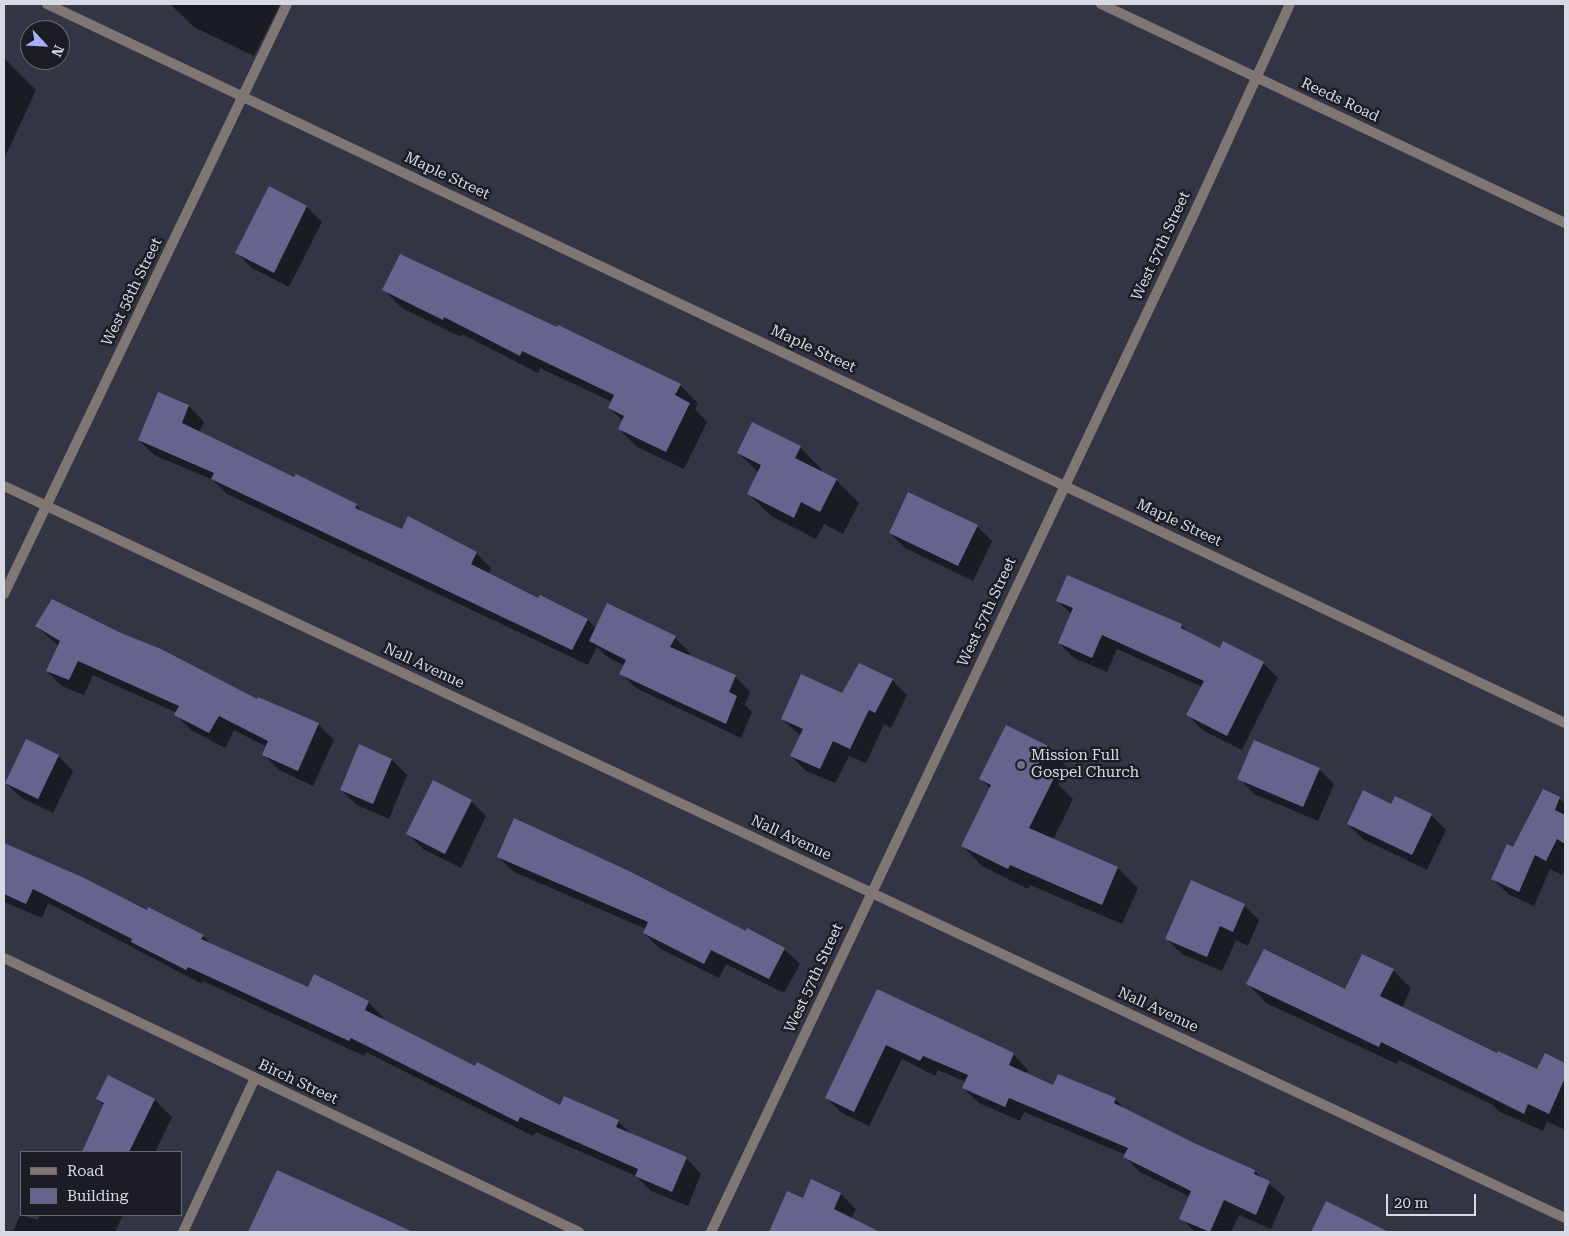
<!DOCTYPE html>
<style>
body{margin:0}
#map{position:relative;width:1569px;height:1236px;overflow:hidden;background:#323544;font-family:"Roboto Serif",serif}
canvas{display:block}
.frame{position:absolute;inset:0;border:5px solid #d7d9e3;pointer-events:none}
.legend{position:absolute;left:20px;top:1151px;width:162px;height:65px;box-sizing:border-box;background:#1c1d24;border:1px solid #676870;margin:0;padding:6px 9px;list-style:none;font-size:15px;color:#d7d9e3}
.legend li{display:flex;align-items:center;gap:10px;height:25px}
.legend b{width:25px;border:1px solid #676870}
.north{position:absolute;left:20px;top:20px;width:50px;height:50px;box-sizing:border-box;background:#1c1d24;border:1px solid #676870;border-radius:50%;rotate:115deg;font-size:14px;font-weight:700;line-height:20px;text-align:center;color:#d7d9e3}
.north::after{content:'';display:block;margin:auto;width:18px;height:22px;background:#a8b0fc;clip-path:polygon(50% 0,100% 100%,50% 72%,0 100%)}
.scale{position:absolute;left:1386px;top:1194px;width:90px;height:22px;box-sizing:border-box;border:2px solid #d7d9e3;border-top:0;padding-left:6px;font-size:15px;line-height:18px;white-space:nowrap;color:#d7d9e3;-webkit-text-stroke:4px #1c1d24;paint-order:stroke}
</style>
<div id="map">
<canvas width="1569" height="1236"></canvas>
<div class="frame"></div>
<ul class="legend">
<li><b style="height:6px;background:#807774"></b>Road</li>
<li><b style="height:14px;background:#67638f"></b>Building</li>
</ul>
<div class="north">N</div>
<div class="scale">20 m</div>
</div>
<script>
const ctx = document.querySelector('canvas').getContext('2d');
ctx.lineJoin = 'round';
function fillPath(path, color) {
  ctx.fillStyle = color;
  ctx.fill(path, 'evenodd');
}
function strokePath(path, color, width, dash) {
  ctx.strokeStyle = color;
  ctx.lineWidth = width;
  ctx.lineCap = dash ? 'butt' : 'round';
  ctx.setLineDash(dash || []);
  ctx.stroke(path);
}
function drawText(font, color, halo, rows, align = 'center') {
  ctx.font = font + ' "Roboto Serif",serif';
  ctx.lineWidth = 5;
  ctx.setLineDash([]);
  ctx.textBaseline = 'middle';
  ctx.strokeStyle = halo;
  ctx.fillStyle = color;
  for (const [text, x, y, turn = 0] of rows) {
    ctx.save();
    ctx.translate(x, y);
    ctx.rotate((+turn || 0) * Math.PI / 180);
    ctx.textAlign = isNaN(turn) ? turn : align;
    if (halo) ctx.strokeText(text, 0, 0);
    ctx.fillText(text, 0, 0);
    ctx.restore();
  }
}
fillPath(new Path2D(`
 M 170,4 L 280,4 L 254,56 L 194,27 Z
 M 4,58 L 36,90 L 4,159 Z
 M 269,188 L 307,207 L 322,222 L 289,287 L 252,268 L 237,253 Z
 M 384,290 L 680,385 L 698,403 L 695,409 L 707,422 L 684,469 L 637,447 L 619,429 L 623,421 L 609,408 L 612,402 L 540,368 L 538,373 L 462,334 L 461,337 L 402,308 Z
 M 158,394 L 189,406 L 204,422 L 199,432 L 295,479 L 356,505 L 365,514 L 403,531 L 476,553 L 491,568 L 488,574 L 539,600 L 541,597 L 588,620 L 596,629 L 675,638 L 690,653 L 688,656 L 735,676 L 750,692 L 745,705 L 752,712 L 741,738 L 636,688 L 621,673 L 625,666 L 606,656 L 597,647 L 588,665 L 227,494 L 213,480 L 154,455 L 139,440 Z
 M 800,447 L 822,470 L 821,473 L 836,480 L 859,503 L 843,534 L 824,524 L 816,539 L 771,516 L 749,494 L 759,473 L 738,453 Z
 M 977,526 L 992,541 L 973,581 L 905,548 L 890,533 Z
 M 1057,600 L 1181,625 L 1190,634 L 1220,649 L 1263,663 L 1278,678 L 1242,750 L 1202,730 L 1188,715 L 1202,687 L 1117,649 L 1107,672 L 1074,658 L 1059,643 L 1072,615 Z
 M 36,626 L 258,701 L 259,698 L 319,725 L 334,740 L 313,786 L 279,770 L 264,755 L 267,747 L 234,730 L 225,748 L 191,730 L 176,715 L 177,713 L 93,675 L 84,695 L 62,686 L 47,671 L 59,646 Z
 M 892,680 L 907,695 L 891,728 L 884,724 L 866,763 L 849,756 L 835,783 L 806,771 L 791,756 L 801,736 L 782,719 L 842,695 Z
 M 360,746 L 392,760 L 407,775 L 389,819 L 357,805 L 341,790 Z
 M 1047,747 L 1067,767 L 1058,784 L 1073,799 L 1053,840 L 1118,868 L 1138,888 L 1122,924 L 1030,885 L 1028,889 L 982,866 L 962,845 L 991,789 L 981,779 Z
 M 58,756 L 73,771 L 53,813 L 22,798 L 6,783 Z
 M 1319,769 L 1334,784 L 1318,821 L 1254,794 L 1239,778 Z
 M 1559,798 L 1565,804 L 1565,870 L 1562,875 L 1550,869 L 1534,906 L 1508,894 L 1493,879 L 1514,849 Z
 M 471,801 L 486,816 L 461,868 L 423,849 L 408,834 Z
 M 1431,815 L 1446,830 L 1427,870 L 1363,839 L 1348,824 Z
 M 4,844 L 81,878 L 203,936 L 213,946 L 308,989 L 368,1002 L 383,1017 L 382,1020 L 475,1068 L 560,1107 L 618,1121 L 633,1136 L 686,1158 L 701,1174 L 688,1206 L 651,1191 L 636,1176 L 536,1132 L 533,1136 L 366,1052 L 364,1056 L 203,981 L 202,984 L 48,903 L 42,918 L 4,902 Z
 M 498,857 L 746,933 L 784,949 L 800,964 L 784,993 L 726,964 L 719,978 L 659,948 L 644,933 L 646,929 L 514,872 Z
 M 1244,905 L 1259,920 L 1248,946 L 1236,940 L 1222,971 L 1182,954 L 1167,939 Z
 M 1393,970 L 1411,988 L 1402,1008 L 1497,1054 L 1538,1071 L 1545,1055 L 1565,1064 L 1565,1130 L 1547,1121 L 1543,1131 L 1498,1111 L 1493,1105 L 1399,1060 L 1397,1064 L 1266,1003 L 1248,984 L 1346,990 Z
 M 877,991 L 1013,1054 L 1028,1070 L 1026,1074 L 1054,1086 L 1115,1099 L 1128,1112 L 1193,1144 L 1254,1171 L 1285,1197 L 1271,1229 L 1239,1215 L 1231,1232 L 1195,1232 L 1181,1218 L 1190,1197 L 1140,1172 L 1125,1157 L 1126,1155 L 1024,1112 L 1020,1121 L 979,1103 L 963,1088 L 966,1082 L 938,1070 L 935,1076 L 902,1059 L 869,1126 L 842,1113 L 826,1098 Z
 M 97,1099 L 155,1100 L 172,1117 L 155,1152 L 83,1152 L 104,1105 Z
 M 278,1172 L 384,1220 L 396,1232 L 250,1232 Z
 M 841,1194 L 856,1209 L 851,1219 L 878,1232 L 778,1232 L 773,1227 L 804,1200 Z
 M 1326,1203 L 1374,1228 L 1382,1232 L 1312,1232 Z
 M 21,1213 L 21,1215 L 38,1220 L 40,1215 L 123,1215 L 115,1232 L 13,1232 Z`), '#0007');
fillPath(new Path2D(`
 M 269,186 L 307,206 L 274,273 L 235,253 Z
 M 400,254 L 557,327 L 558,325 L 681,384 L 675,395 L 690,403 L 666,452 L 618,429 L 624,416 L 608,408 L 614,395 L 522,351 L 520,356 L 444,317 L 443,320 L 382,290 Z
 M 158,392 L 189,405 L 182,423 L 294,477 L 296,474 L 357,504 L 355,508 L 402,529 L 408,516 L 477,552 L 471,564 L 538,598 L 540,595 L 588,619 L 572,650 L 211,479 L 214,473 L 138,440 Z
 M 752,422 L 801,446 L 795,458 L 837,479 L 820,512 L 801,502 L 794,518 L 747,494 L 761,465 L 737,453 Z
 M 908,492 L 978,525 L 958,566 L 889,533 Z
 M 1067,575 L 1182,624 L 1181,628 L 1220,648 L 1223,641 L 1264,662 L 1227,736 L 1186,715 L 1204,681 L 1102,635 L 1092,658 L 1058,643 L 1073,608 L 1056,601 Z
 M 52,599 L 121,633 L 161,649 L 257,699 L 258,697 L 319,723 L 298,771 L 262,755 L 268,741 L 219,716 L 209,733 L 174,715 L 179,706 L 78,661 L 69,680 L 46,671 L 60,641 L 35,626 Z
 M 607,603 L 676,636 L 670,647 L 736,675 L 729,692 L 737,696 L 726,724 L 619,674 L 626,660 L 589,641 Z
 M 859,663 L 893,679 L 875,713 L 869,710 L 850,749 L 833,741 L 820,769 L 790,756 L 803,729 L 781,719 L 801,674 L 842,693 Z
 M 1006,725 L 1048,746 L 1036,769 L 1054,778 L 1029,828 L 1118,867 L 1102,905 L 1010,865 L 1008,869 L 961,846 L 991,785 L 979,779 Z
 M 26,739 L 59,755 L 38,799 L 5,783 Z
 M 1254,740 L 1320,768 L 1303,807 L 1237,779 Z
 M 359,744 L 392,759 L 373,804 L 340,790 Z
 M 433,780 L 472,800 L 445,854 L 406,834 Z
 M 1543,789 L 1560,797 L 1555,810 L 1565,815 L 1565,844 L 1557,839 L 1546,861 L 1535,855 L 1519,892 L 1491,879 L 1507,844 L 1513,847 Z
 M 1363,790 L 1391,804 L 1395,796 L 1432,814 L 1412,855 L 1347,824 Z
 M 514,818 L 629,871 L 746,931 L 747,928 L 785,948 L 769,979 L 711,950 L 704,964 L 643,933 L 648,922 L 497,857 Z
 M 4,843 L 82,877 L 147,910 L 148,907 L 204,935 L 201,939 L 308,987 L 314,974 L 369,1001 L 365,1010 L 475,1066 L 477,1062 L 560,1105 L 564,1096 L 619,1120 L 616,1127 L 687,1157 L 672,1192 L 635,1176 L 638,1169 L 520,1117 L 518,1122 L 351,1038 L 349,1041 L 188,967 L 186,970 L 131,942 L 132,939 L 33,889 L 26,904 L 4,894 Z
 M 1191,880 L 1245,904 L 1233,932 L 1220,926 L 1207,957 L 1165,939 Z
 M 1264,949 L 1345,989 L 1362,954 L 1394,969 L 1380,996 L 1497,1053 L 1498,1051 L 1537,1069 L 1545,1053 L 1565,1063 L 1565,1078 L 1549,1114 L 1528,1104 L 1524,1114 L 1381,1042 L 1379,1047 L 1246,984 Z
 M 877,989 L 1014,1053 L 1009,1065 L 1053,1085 L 1058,1074 L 1116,1098 L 1114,1103 L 1194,1143 L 1255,1170 L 1254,1174 L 1270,1181 L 1256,1215 L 1224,1200 L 1210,1232 L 1179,1219 L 1191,1191 L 1123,1157 L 1128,1148 L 1009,1098 L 1005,1107 L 962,1088 L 968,1075 L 923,1056 L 920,1061 L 886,1045 L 854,1112 L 825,1098 Z
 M 108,1075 L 155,1099 L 129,1152 L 82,1152 L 104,1103 L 96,1099 Z
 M 277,1170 L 328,1193 L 413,1232 L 248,1232 Z
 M 811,1179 L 841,1193 L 834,1209 L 880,1232 L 769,1232 L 787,1191 L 803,1198 Z
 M 1326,1201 L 1389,1232 L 1311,1232 Z`), '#67638f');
strokePath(new Path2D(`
 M 47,4 L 1565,723
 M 1101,4 L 1565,223
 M 4,594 L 287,4
 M 4,958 L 579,1232
 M 183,1232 L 255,1078
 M 711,1232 L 1193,216 L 1290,4`), '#807774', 10);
strokePath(new Path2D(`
 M 4,486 L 1565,1218`), '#807774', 10);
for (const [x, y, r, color] of [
 [1021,765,5,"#6b7280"]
]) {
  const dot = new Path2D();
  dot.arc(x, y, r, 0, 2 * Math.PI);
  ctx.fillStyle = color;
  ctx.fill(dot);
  strokePath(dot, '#1c1d24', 2);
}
drawText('15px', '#d7d9e3', '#1c1d24', [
 ["Reeds Road",1340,100,25],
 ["Maple Street",447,176,25],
 ["West 57th Street",1161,246,-65],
 ["West 58th Street",132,292,-64],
 ["Maple Street",813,349,25],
 ["Maple Street",1179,523,25],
 ["West 57th Street",987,612,-65],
 ["Nall Avenue",424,666,25],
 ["Nall Avenue",791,838,25],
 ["West 57th Street",814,978,-65],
 ["Nall Avenue",1158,1010,25],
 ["Birch Street",298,1082,25]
]);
drawText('15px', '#d7d9e3', '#1c1d24', [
 ["Mission Full",1031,756],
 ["Gospel Church",1031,773]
], 'left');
</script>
